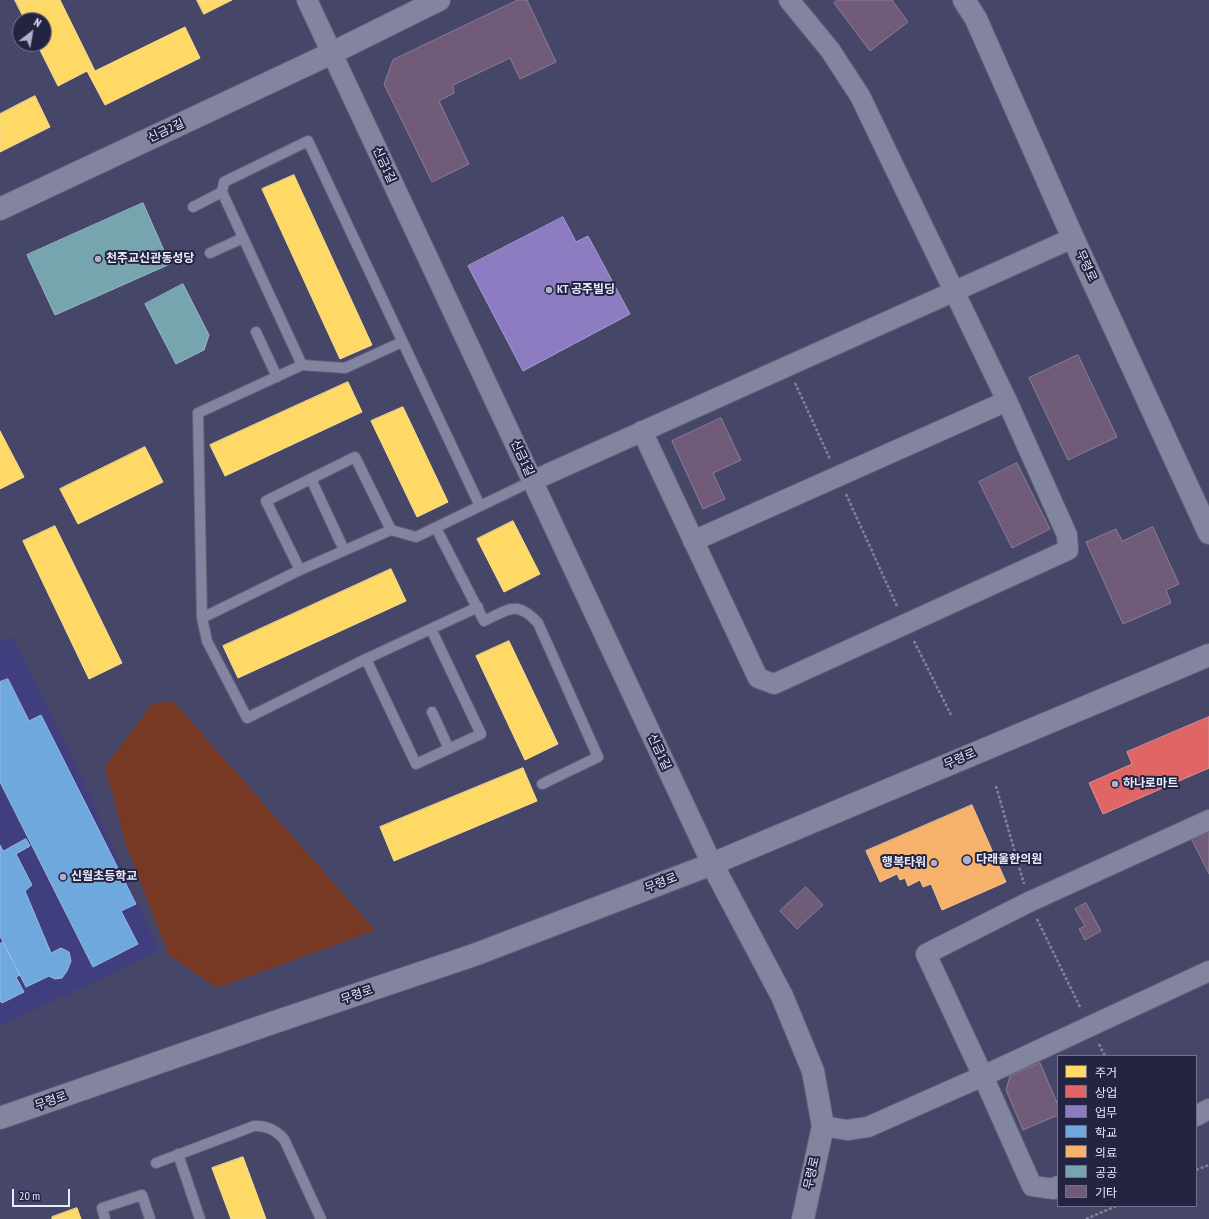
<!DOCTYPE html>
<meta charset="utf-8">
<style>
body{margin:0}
#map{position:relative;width:1209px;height:1219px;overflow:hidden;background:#464668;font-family:"PT Sans Narrow","Noto Sans KR",sans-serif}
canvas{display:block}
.legend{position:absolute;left:1057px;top:1055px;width:140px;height:152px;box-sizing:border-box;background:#232441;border:1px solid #72738b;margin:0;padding:5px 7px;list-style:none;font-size:12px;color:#e9eafa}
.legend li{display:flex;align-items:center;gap:8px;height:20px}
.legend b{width:20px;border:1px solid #72738b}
.north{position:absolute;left:12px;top:12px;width:40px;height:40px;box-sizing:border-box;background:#232441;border:1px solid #72738b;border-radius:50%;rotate:31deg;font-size:11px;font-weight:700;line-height:16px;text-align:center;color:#e9eafa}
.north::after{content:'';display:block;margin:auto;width:14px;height:18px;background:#b0b1c7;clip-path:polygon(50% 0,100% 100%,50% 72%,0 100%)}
.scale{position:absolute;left:12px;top:1189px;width:58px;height:18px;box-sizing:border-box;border:2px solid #e9eafa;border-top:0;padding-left:5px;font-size:12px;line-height:14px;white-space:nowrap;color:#e9eafa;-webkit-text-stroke:3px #232441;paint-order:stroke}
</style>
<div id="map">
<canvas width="1209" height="1219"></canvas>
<ul class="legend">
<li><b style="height:11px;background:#ffd966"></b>주거</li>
<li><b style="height:11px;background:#e06666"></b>상업</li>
<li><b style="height:11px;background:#8e7cc3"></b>업무</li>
<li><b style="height:11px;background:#6fa8dc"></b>학교</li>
<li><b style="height:11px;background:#f6b26b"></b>의료</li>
<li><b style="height:11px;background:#76a5af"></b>공공</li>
<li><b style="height:11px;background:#705b79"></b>기타</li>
</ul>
<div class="north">N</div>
<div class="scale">20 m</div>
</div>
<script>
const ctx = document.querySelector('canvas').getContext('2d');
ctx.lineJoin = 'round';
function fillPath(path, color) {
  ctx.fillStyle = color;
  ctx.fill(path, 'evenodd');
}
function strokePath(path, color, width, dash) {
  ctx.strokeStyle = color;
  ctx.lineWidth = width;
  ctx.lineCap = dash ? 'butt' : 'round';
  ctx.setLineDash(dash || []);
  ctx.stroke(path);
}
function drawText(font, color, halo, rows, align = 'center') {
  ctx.font = font + ' "PT Sans Narrow","Noto Sans KR",sans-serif';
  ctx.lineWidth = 4;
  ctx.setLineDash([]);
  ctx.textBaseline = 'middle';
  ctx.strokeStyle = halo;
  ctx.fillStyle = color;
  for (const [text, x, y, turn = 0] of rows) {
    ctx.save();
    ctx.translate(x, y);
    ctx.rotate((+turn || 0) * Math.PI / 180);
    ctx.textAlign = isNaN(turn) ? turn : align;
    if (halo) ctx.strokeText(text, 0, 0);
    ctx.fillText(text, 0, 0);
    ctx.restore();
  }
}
fillPath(new Path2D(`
 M 13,637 L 93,802 L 159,951 L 0,1026 L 0,643 Z`), '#403e7f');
fillPath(new Path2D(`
 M 173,701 L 375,930 L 376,930 L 217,988 L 169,955 L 126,845 L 105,767 L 152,704 Z`), '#783924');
const homes = new Path2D(`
 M 15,0 L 60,0 L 95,71 L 185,27 L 200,58 L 105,105 L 87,71 L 58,86 L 37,44 L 44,44 L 44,20 L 25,20 Z
 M 197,0 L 232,0 L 204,14 Z
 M 35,96 L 50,127 L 0,152 L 0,114 Z
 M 294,175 L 372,345 L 340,359 L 262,189 Z
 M 348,382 L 362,412 L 225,476 L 210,445 Z
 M 403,407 L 448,502 L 417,517 L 371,421 Z
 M 0,431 L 24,477 L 0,489 Z
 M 145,447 L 163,482 L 78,524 L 60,489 Z
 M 513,521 L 540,574 L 504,592 L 477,539 Z
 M 55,526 L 122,663 L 89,679 L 23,541 Z
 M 391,569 L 406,601 L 238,678 L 223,646 Z
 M 509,641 L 558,744 L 525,760 L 476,656 Z
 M 523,768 L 537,801 L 394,861 L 380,827 Z
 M 243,1157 L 266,1219 L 231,1219 L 212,1168 Z
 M 77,1208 L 81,1219 L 52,1219 L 52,1217 Z`);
fillPath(homes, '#ffd966');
strokePath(homes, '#f8de92', 1);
const shops = new Path2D(`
 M 1209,717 L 1209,768 L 1103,814 L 1089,783 L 1132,764 L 1127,752 Z`);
fillPath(shops, '#e06666');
strokePath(shops, '#e38e92', 1);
const offices = new Path2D(`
 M 563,217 L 576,242 L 588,236 L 630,314 L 523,371 L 468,266 Z`);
fillPath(offices, '#8e7cc3');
strokePath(offices, '#a99dd4', 1);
const schools = new Path2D(`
 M 8,679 L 29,721 L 41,715 L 136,904 L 121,911 L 138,944 L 93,967 L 0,782 L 0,682 Z
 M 26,839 L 30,846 L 16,854 L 32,885 L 25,891 L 51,953 L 61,948 L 69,952 L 71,961 L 67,971 L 62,978 L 55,979 L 49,976 L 26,987 L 0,936 L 0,845 L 3,851 Z
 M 3,942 L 20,975 L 16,977 L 24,992 L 2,1003 L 0,1001 L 0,944 Z`);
fillPath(schools, '#6fa8dc');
strokePath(schools, '#94bce5', 1);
const health = new Path2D(`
 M 972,805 L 1006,882 L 942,910 L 931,884 L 923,887 L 920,880 L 908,886 L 905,878 L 900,880 L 897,874 L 880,882 L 866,851 Z`);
fillPath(health, '#f6b26b');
strokePath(health, '#f2c396', 1);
const public = new Path2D(`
 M 143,203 L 170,264 L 55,315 L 27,255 Z
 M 183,284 L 209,335 L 204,350 L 176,364 L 145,304 Z`);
fillPath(public, '#76a5af');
strokePath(public, '#98bac6', 1);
const building = new Path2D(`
 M 518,0 L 527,0 L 556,62 L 520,79 L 510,58 L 453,85 L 454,93 L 439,101 L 469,164 L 432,182 L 384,84 L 393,60 Z
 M 838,0 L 892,0 L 908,22 L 870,51 L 834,3 Z
 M 1078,355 L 1117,437 L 1068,460 L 1029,378 Z
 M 721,418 L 741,460 L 713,473 L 725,499 L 703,509 L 672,441 Z
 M 1017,463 L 1050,529 L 1012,548 L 979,482 Z
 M 1153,527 L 1179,584 L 1166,590 L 1171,603 L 1123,624 L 1086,542 L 1116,529 L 1122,541 Z
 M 1209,832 L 1209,874 L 1192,840 Z
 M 806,887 L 823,905 L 797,929 L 780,911 Z
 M 1086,903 L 1101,931 L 1085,940 L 1079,929 L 1085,926 L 1075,909 Z
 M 1040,1063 L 1058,1105 L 1058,1115 L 1023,1130 L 1006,1090 L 1010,1076 Z`);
fillPath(building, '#705b79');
strokePath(building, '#8c7e96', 1);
const service = new Path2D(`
 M 193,207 L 222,192
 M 210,253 L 243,238
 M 256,332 L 277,377
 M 302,365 L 222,192 L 224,182 L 308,141 L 480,506
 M 311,479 L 344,550
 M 436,528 L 484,621 C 509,609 517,600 538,623 L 598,757 L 542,784
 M 300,570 L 266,501 L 355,457 L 391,530
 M 202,618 L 300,570 L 391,530 L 416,537 L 532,481
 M 431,629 L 481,734 L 416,764 L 366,659 L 478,607
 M 366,659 L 247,718 L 207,641 L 202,618 L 198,413 L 302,365 L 345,368 L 402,342
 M 432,712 L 449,749
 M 178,1154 L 200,1219
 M 156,1163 L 254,1126 C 267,1125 276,1130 284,1139 L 321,1219
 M 105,1219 L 102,1208 L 142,1195 L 150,1219`);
const minor = new Path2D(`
 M 307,0 L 712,864
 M 642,431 L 758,678 L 774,684 L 1068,550 L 1067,535 L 1007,401 L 860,96 L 830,50 L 789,0
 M 532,481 L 1073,238
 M 693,541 L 1007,401
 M 1196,1116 L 1209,1109
 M 823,1126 L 847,1130 L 868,1127 L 983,1076 L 1209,971
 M 1058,1186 L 1054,1189 L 1032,1186 L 983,1076 L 926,954 L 1029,902 L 1209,820`);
const tertiary = new Path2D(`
 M 964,0 L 976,19 L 1073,238 L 1209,533
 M 0,209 L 332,53 L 439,0
 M 712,864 L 782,996 L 813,1071 L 823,1126 L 803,1219`);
const secondary = new Path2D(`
 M 0,1118 L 266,1025 L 474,955 L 712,864 L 1209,655`);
strokePath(service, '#616179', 12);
strokePath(minor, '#616179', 22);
strokePath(tertiary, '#616179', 24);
strokePath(secondary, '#616179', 24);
strokePath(new Path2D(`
 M 795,383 L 830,459
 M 846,494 L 897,606
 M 914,641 L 951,715
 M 996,786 L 1024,884
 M 1037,919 L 1081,1009
 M 1099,1044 L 1105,1056
 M 1196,1170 L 1209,1165
 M 1086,1219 L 1116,1206`), '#82829b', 2.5, [3, 2]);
strokePath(service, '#83849f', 10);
strokePath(minor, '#83849f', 20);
strokePath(tertiary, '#83849f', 22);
strokePath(secondary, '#83849f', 22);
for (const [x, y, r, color] of [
 [98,259,4,"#b0b1c7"],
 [549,290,4,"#b0b1c7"],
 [1115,784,4,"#b0b1c7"],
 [967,860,5,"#b0b1c7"],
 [934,863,4,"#b0b1c7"],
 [63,877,4,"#b0b1c7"]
]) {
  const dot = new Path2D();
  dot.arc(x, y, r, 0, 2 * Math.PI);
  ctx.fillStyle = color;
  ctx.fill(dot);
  strokePath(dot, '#232441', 1.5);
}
drawText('12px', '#e9eafa', '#232441', [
 ["신금2길",166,131,-25],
 ["신금1길",384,165,65],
 ["무령로",1086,266,65],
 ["신금1길",522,458,65],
 ["신금1길",659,752,65],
 ["무령로",960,759,-23],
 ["무령로",661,883,-21],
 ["무령로",357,995,-19],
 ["무령로",51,1101,-19],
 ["무령로",812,1173,-77]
]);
drawText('bold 12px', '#e9eafa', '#232441', [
 ["천주교신관동성당",106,259],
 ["KT 공주빌딩",557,290],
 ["하나로마트",1123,784],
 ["다래울한의원",976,860],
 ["행복타워",926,863,"right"],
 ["신월초등학교",71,877]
], 'left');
</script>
